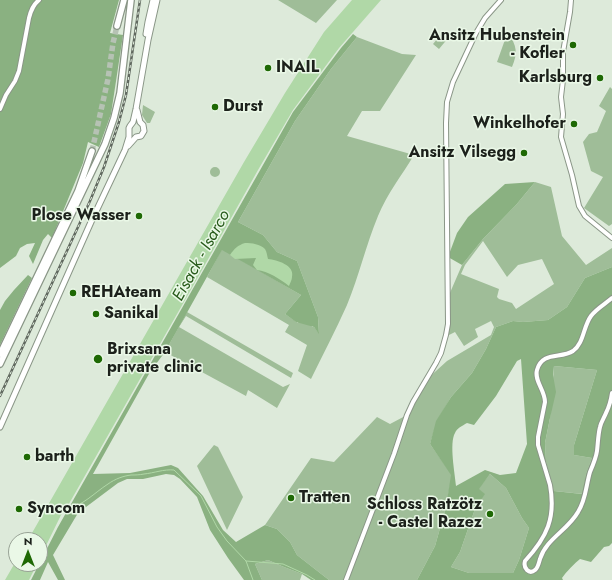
<!DOCTYPE html>
<meta charset="utf-8">
<style>
body{margin:0}
#map{position:relative;width:612px;height:580px;overflow:hidden;background:#ddeada;font-family:Jost,sans-serif}
canvas{display:block}
.north{position:absolute;left:8px;top:532px;width:40px;height:40px;box-sizing:border-box;background:#eaf8e7;border:1px solid #98a295;border-radius:50%;rotate:0deg;font-size:11px;font-weight:700;line-height:16px;text-align:center;color:#1c211b}
.north::after{content:'';display:block;margin:auto;width:14px;height:18px;background:#1e6904;clip-path:polygon(50% 0,100% 100%,50% 72%,0 100%)}
</style>
<div id="map">
<canvas width="612" height="580"></canvas>
<div class="north">N</div>
</div>
<script>
const ctx = document.querySelector('canvas').getContext('2d');
ctx.lineJoin = 'round';
function fillPath(path, color) {
  ctx.fillStyle = color;
  ctx.fill(path, 'evenodd');
}
function strokePath(path, color, width, dash) {
  ctx.strokeStyle = color;
  ctx.lineWidth = width;
  ctx.lineCap = dash ? 'butt' : 'round';
  ctx.setLineDash(dash || []);
  ctx.stroke(path);
}
function drawText(font, color, halo, rows, align = 'center') {
  ctx.font = font + ' Jost,sans-serif';
  ctx.lineWidth = 3;
  ctx.setLineDash([]);
  ctx.textBaseline = 'middle';
  ctx.strokeStyle = halo;
  ctx.fillStyle = color;
  for (const [text, x, y, turn = 0] of rows) {
    ctx.save();
    ctx.translate(x, y);
    ctx.rotate((+turn || 0) * Math.PI / 180);
    ctx.textAlign = isNaN(turn) ? turn : align;
    if (halo) ctx.strokeText(text, 0, 0);
    ctx.fillText(text, 0, 0);
    ctx.restore();
  }
}
fillPath(new Path2D(`
 M 278,0 L 337,0 L 316,23 Z
 M 443,32 L 449,37 L 439,49 L 433,44 Z
 M 508,33 C 517,46 518,53 512,67 L 497,62 L 507,34 Z
 M 357,37 L 402,54 L 416,55 L 380,111 L 362,111 L 347,136 L 414,155 C 402,175 387,194 378,216 C 366,245 359,276 347,305 C 336,330 323,354 311,379 L 298,371 L 307,345 L 285,332 L 289,325 L 207,277 L 222,249 L 301,295 L 285,314 L 298,323 L 307,300 L 299,290 L 289,286 L 293,276 L 302,280 L 310,302 L 310,320 L 312,327 L 314,327 L 319,333 L 318,317 L 297,261 L 277,252 L 263,235 L 238,222 L 295,121 L 331,69 Z
 M 610,87 L 612,89 L 612,224 L 609,226 L 584,208 L 603,177 L 591,171 L 583,142 L 589,134 L 597,132 L 606,111 L 599,106 Z
 M 143,105 L 155,112 L 150,123 L 147,123 L 142,115 Z
 M210 172a5 5 0 1 1 10 0a5 5 0 1 1-10 0Z
 M 535,182 L 551,187 L 562,236 L 586,265 L 612,248 L 612,267 L 585,278 L 567,307 L 548,320 L 523,322 L 513,321 L 496,327 L 486,349 L 472,373 L 451,397 L 437,421 L 430,444 L 452,475 L 446,507 L 435,546 L 417,580 L 329,580 L 297,555 L 290,542 L 277,529 L 265,525 L 311,458 L 334,462 L 377,417 L 390,424 L 407,415 L 425,381 L 447,361 L 491,335 L 494,327 L 491,321 L 475,329 L 478,337 L 464,346 L 455,332 L 449,335 L 446,302 L 462,265 L 483,239 L 516,205 ZM 483,241 L 507,277 L 518,265 L 542,259 L 554,284 L 516,309 L 512,303 L 499,299 L 497,297 L 499,289 L 461,274 L 465,265 Z
 M 187,312 L 293,373 L 291,378 L 186,316 L 179,327 L 283,387 L 290,384 L 277,408 L 248,390 L 246,396 L 165,352 Z
 M 554,366 L 597,370 L 574,445 L 574,455 L 592,458 L 586,474 L 583,494 L 554,491 L 546,462 L 545,443 L 550,418 Z
 M 214,445 L 218,447 L 243,497 L 227,530 L 197,466 Z
 M 490,474 L 506,488 L 522,518 L 529,528 L 519,560 L 513,573 L 469,573 L 451,567 L 460,552 L 475,509 L 484,494 L 478,489 Z
 M 268,560 L 284,567 L 302,574 L 300,580 L 262,580 L 255,564 Z`), '#9fbd98');
fillPath(new Path2D(`
 M 0,0 L 119,0 L 110,33 L 123,35 L 111,114 L 99,147 L 88,142 L 83,163 L 52,238 L 48,234 L 43,240 L 33,264 L 29,256 L 35,243 L 27,244 L 20,248 L 16,256 L 0,268 Z
 M 353,34 L 357,37 L 331,69 L 295,121 L 238,222 L 263,235 L 277,252 L 297,261 L 318,317 L 319,334 L 314,327 L 296,322 L 285,314 L 301,295 L 222,250 L 165,352 L 150,372 L 93,474 L 130,473 L 171,465 L 178,468 L 203,496 L 223,530 L 236,542 L 265,525 L 277,529 L 290,542 L 297,555 L 329,580 L 311,580 L 302,574 L 284,567 L 268,560 L 255,564 L 262,580 L 244,580 L 228,558 L 210,530 L 197,497 L 180,479 L 174,475 L 166,474 L 143,479 L 127,479 L 118,483 L 78,513 L 53,555 L 65,580 L 58,580 L 48,562 L 40,580 L 31,580 L 58,527 L 293,112 L 341,48 Z
 M 535,182 L 516,205 L 483,239 L 462,265 L 448,257 L 457,233 L 468,217 L 505,184 Z
 M 612,267 L 612,543 L 609,546 L 604,547 L 591,562 L 580,559 C 575,563 566,572 562,578 L 563,580 L 417,580 L 435,546 L 446,507 L 451,475 L 430,444 L 436,421 L 451,397 L 472,373 L 486,349 L 496,327 L 513,321 L 523,322 L 548,320 L 567,307 L 585,278 ZM 521,359 L 527,444 L 516,473 L 500,475 L 485,470 L 456,486 C 455,474 449,443 455,433 C 457,428 462,426 467,423 L 474,425 L 496,396 L 517,361 ZM 554,366 L 597,370 L 574,445 L 574,455 L 592,458 L 586,474 L 582,494 L 554,491 L 546,462 L 545,443 L 550,418 L 556,392 L 553,375 ZM 490,474 L 506,488 L 522,518 L 529,528 L 519,560 L 513,573 L 469,573 L 451,567 L 460,552 L 475,509 L 485,494 L 479,489 Z
 M 28,275 L 32,278 L 0,345 L 0,310 L 5,301 L 14,290 Z`), '#8ab181');
fillPath(new Path2D(`
 M 352,0 L 381,0 L 339,48 L 293,110 L 258,170 L 193,286 L 66,509 L 61,515 L 40,558 L 40,540 L 28,540 L 244,162 L 285,93 L 324,32 Z
 M 245,243 C 252,243 260,244 265,249 C 267,252 267,256 268,259 C 277,260 295,265 292,277 C 292,280 290,283 289,286 C 280,279 268,271 257,270 L 253,265 L 256,258 L 235,259 L 230,255 C 234,249 238,245 245,243 Z
 M 16,561 L 16,564 L 37,564 L 29,580 L 5,580 Z`), '#b0d8a7');
strokePath(new Path2D(`
 M 66,509 C 83,506 94,493 108,484 C 115,479 123,476 131,475 C 135,475 139,475 144,474 C 154,473 164,469 174,470 L 201,496 L 217,527 L 227,541 L 246,561 L 253,580
 M 246,561 L 283,564 L 307,575 L 315,580`), '#b0d8a7', 1);
strokePath(new Path2D(`
 M 92,151 L 108,79 L 113,43 L 117,26`), '#b6c2b4', 5.5, [5.5, 3]);
const minor = new Path2D(`
 M 571,0 L 570,12 L 563,52 L 563,80 L 561,97 L 563,114 L 561,137 L 572,175 L 579,206 L 585,216 L 612,238
 M 0,109 L 6,95 L 15,81 L 19,71 L 29,18 C 31,10 33,5 39,0
 M 612,298 C 605,304 596,309 591,316 C 583,327 584,343 573,351 C 561,359 542,351 537,370 C 534,381 545,390 545,402 L 538,437 L 538,445 L 550,485 C 556,518 547,537 525,561 C 523,568 529,575 535,570 C 538,568 539,562 540,559 C 546,539 568,530 578,512 C 586,500 586,485 590,472 C 593,465 596,458 597,451 C 598,443 598,435 600,427 C 601,422 604,418 606,413 C 609,407 611,400 612,393
 M 346,580 L 394,454 L 407,415 L 413,402 L 436,363 L 441,353 L 446,335 L 448,324 L 446,123 L 447,102 L 453,82 L 476,33 L 485,18 L 501,0`);
const major = new Path2D(`
 M 146,34 L 148,22 L 153,0
 M 128,146 L 136,137 L 141,136 L 144,131 L 143,125 L 140,122 L 137,110
 M 0,427 L 91,222 L 125,150 L 129,137 L 129,128 L 130,126 L 133,122 L 136,109 L 148,40 L 157,0`);
const highway = new Path2D(`
 M 117,26 L 124,0
 M 0,354 L 78,191 L 92,151
 M 0,364 L 105,144 L 114,118 L 120,93 L 131,0`);
strokePath(minor, '#8a9687', 6);
strokePath(major, '#8a9687', 7);
strokePath(highway, '#8a9687', 8);
strokePath(minor, '#fff', 4);
strokePath(major, '#fff', 5);
strokePath(highway, '#fff', 5.5);
const rail = new Path2D(`
 M 0,396 L 90,201 L 104,167 L 119,122 L 126,95 L 140,0`);
strokePath(rail, '#60685f', 2.5);
strokePath(rail, '#eaf8e7', 1, [3]);
for (const [x, y, r, color] of [
 [573,45,4,"#1e6904"],
 [268,68,4,"#1e6904"],
 [600,78,4,"#1e6904"],
 [215,107,4,"#1e6904"],
 [574,124,4,"#1e6904"],
 [524,153,4,"#1e6904"],
 [139,216,4,"#1e6904"],
 [73,293,4,"#1e6904"],
 [96,314,4,"#1e6904"],
 [98,359,5,"#1e6904"],
 [27,457,4,"#1e6904"],
 [291,498,4,"#1e6904"],
 [19,509,4,"#1e6904"],
 [490,514,4,"#1e6904"]
]) {
  const dot = new Path2D();
  dot.arc(x, y, r, 0, 2 * Math.PI);
  ctx.fillStyle = color;
  ctx.fill(dot);
  strokePath(dot, '#eaf8e7', 1.5);
}
drawText('bold 16px', '#1c211b', '#eaf8e7', [
 ["Ansitz Hubenstein",565,36,"right"],
 ["- Kofler",565,54,"right"],
 ["INAIL",276,68],
 ["Karlsburg",592,78,"right"],
 ["Durst",223,107],
 ["Winkelhofer",566,124,"right"],
 ["Ansitz Vilsegg",516,153,"right"],
 ["Plose Wasser",131,216,"right"],
 ["REHAteam",81,293],
 ["Sanikal",104,314],
 ["Brixsana",107,350],
 ["private clinic",107,368],
 ["barth",35,457],
 ["Tratten",299,498],
 ["Schloss Ratzötz",482,505,"right"],
 ["- Castel Razez",482,523,"right"],
 ["Syncom",27,509]
], 'left');
drawText('italic 17px', '#275a1a', '#eaf8e7', [
 ["Eisack - Isarco",202,256,-61]
]);
</script>
